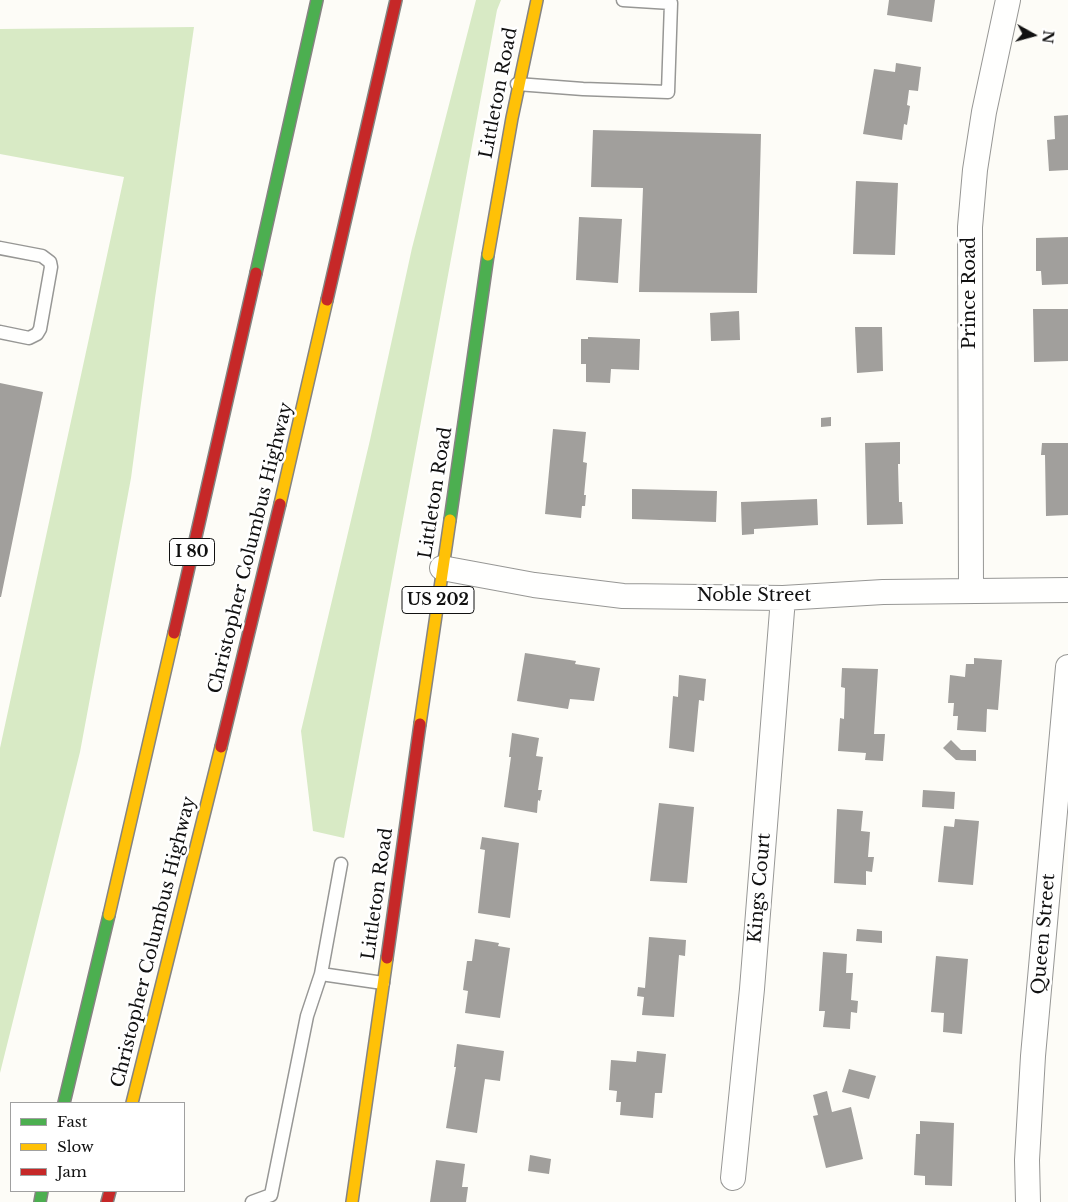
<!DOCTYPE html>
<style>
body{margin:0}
#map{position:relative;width:1068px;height:1202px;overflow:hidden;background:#fdfcf7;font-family:"Libre Baskerville",serif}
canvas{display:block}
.legend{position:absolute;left:10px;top:1102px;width:175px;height:90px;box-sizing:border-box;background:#fff;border:1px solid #a0a0a0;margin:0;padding:6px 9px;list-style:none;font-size:15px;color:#111}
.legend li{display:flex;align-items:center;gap:10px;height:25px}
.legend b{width:25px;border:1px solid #a0a0a0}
.north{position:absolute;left:1008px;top:10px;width:50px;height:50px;-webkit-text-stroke:4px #fff;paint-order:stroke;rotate:97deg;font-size:14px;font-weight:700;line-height:20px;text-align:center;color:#111}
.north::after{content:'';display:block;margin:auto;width:18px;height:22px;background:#111;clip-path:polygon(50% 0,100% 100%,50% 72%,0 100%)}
</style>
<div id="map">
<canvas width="1068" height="1202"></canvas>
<ul class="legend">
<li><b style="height:6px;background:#4caf50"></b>Fast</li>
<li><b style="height:6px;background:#ffc107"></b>Slow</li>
<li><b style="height:6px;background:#c62828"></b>Jam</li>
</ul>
<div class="north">N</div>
</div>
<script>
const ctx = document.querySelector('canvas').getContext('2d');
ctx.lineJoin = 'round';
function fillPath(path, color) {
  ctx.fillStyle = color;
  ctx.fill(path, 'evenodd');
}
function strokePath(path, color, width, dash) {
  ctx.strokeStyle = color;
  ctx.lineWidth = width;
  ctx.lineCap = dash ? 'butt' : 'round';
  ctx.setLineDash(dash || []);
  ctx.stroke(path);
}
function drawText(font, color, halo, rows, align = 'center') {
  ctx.font = font + ' "Libre Baskerville",serif';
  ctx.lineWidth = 5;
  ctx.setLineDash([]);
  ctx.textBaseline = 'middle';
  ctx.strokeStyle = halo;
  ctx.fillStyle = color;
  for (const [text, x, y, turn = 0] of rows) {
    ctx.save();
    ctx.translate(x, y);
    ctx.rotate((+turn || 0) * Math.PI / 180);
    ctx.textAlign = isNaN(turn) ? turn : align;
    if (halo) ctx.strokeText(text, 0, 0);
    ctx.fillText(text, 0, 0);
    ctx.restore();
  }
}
fillPath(new Path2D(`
 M 476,0 L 501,0 L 497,10 L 344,838 L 313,831 L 301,731 L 370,440 L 412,248 Z
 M 194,27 L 155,298 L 131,478 L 80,752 L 0,1073 L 0,748 L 124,177 L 0,154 L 0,29 Z`), '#d8eac5');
fillPath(new Path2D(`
 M 889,0 L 935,0 L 932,22 L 887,15 Z
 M 896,63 L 921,67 L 918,91 L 909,90 L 907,105 L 910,106 L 907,125 L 904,124 L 902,140 L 863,134 L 874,69 L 895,72 Z
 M 1068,115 L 1068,170 L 1049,171 L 1047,140 L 1055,139 L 1054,116 Z
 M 593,130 L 761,134 L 757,293 L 639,292 L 643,188 L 591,187 Z
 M 856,181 L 898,183 L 895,255 L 853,254 Z
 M 579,217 L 622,219 L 618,283 L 576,280 Z
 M 1068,237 L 1068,284 L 1042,285 L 1041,271 L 1036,271 L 1036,238 Z
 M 1033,309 L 1068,309 L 1068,361 L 1034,362 Z
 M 739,311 L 740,340 L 711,341 L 710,313 Z
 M 855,327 L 882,327 L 883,371 L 857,373 Z
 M 588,337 L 640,339 L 639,370 L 611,369 L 610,383 L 586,382 L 586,364 L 581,364 L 581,339 L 588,339 Z
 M 0,383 L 43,392 L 1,597 L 0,597 Z
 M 831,417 L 831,426 L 821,427 L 821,418 Z
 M 553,429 L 586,432 L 583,462 L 587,463 L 584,495 L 586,495 L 585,506 L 582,506 L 581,518 L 545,514 Z
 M 900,442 L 900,464 L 898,464 L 899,502 L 902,502 L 903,524 L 867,525 L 865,443 Z
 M 1042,443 L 1068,443 L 1068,515 L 1046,516 L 1045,455 L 1041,455 Z
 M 632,489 L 717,491 L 716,522 L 632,519 Z
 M 817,499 L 818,525 L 754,529 L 754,534 L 742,535 L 741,502 Z
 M 525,653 L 576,661 L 575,664 L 600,668 L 594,701 L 570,699 L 568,709 L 517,701 Z
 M 974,658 L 1002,660 L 998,710 L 987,709 L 986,732 L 957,730 L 958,716 L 953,716 L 954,703 L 948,703 L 950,675 L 965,677 L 966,664 L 974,664 Z
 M 842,668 L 878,669 L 874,734 L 885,734 L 883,761 L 865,760 L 866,753 L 838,751 L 840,718 L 844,719 L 845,688 L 841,687 Z
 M 679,675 L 706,679 L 704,701 L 699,700 L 694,752 L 669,748 L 673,696 L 678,697 Z
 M 512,733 L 539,738 L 536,756 L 543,757 L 538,790 L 542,790 L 540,801 L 538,800 L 537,813 L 504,807 L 511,757 L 509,757 Z
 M 951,740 L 961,750 L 976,750 L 976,761 L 956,760 L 943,748 Z
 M 923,790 L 955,792 L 954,809 L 922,807 Z
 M 659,803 L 694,807 L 687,883 L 650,881 Z
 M 837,809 L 863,811 L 861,831 L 870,832 L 868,857 L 874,857 L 872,872 L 866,871 L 866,885 L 834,883 Z
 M 955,819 L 979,821 L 973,885 L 938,882 L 944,826 L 954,827 Z
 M 482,837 L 519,843 L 510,918 L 478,913 L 485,850 L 480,849 Z
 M 857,929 L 882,931 L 882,943 L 856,941 Z
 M 649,937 L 686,940 L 685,956 L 679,955 L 674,1017 L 642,1015 L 644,997 L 637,996 L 638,987 L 645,988 Z
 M 475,939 L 499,943 L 498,946 L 510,948 L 500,1018 L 465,1013 L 468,991 L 463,990 L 467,961 L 472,961 Z
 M 823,952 L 847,954 L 846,973 L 853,973 L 851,1000 L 858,1001 L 857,1013 L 851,1012 L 850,1029 L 823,1027 L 825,1011 L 819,1011 Z
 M 936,956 L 968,959 L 962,1034 L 943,1032 L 944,1013 L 931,1012 Z
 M 457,1044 L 504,1051 L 500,1081 L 485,1079 L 477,1133 L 446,1128 L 456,1067 L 454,1067 Z
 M 637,1051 L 666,1054 L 662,1093 L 655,1093 L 653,1118 L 620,1115 L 621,1102 L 616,1102 L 617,1091 L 609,1090 L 611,1060 L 636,1062 Z
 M 849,1069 L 876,1076 L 869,1099 L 842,1092 Z
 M 827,1091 L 832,1112 L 851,1107 L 863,1159 L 826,1168 L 813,1116 L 818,1115 L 813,1095 Z
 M 920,1121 L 954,1123 L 952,1186 L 925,1185 L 925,1176 L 914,1175 L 916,1134 L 920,1134 Z
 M 530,1155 L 551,1159 L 549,1174 L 528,1171 Z
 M 436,1160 L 465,1164 L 462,1187 L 468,1187 L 466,1202 L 430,1202 Z`), '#a19f9c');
const lane = new Path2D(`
 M 517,84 L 583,89 L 668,92 L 671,3 L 623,0
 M 0,248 L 42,256 L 50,262 L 51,267 L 40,329 L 37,334 L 29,338 L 0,332
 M 321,974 L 383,983
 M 252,1202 L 271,1195 L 307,1016 L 321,974 L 341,864`);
const street = new Path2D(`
 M 442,568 L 534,585 L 623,596 L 783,598 L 883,592 L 1068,590
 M 971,590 L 970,227 L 975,170 L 984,112 L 1008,0
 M 733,1178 L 752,989 L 783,598
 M 1028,1202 L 1027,1160 L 1033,1056 L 1068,667`);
const fast = new Path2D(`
 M 256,273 L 317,0
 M 450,520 L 488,255
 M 64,1103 L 109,915
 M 40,1202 L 42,1191`);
const slow = new Path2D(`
 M 488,255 L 512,118 L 537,0
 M 280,504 L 327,300
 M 420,724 L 450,520
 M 109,915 L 174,633
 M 132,1103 L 221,747
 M 352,1202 L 387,958`);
const jam = new Path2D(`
 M 327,300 L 396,0
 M 174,633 L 256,273
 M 221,747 L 280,504
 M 387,958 L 420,724
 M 107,1202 L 110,1191`);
strokePath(lane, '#979795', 15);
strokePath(street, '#979795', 26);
strokePath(fast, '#858482', 14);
strokePath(slow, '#858482', 14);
strokePath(jam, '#858482', 14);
strokePath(lane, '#fffffe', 12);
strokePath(street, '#fffffe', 24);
strokePath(fast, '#4caf50', 11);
strokePath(slow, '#ffc107', 11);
strokePath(jam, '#c62828', 11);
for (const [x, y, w] of [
 [192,552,45],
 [438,600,72]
]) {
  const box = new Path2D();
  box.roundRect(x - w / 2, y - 13.5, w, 27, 4);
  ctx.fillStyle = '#fff';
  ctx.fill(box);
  strokePath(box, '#111', 1);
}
drawText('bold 16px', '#111', null, [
 ["I 80",192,552],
 ["US 202",438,600]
]);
drawText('18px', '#111', '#fff', [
 ["Littleton Road",499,93,-79],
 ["Prince Road",970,293,-90],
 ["Littleton Road",436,493,-81],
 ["Christopher Columbus Highway",251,548,-76],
 ["Noble Street",754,596],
 ["Kings Court",760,888,-85],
 ["Littleton Road",378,894,-82],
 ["Queen Street",1044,934,-85],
 ["Christopher Columbus Highway",154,942,-76]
]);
</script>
